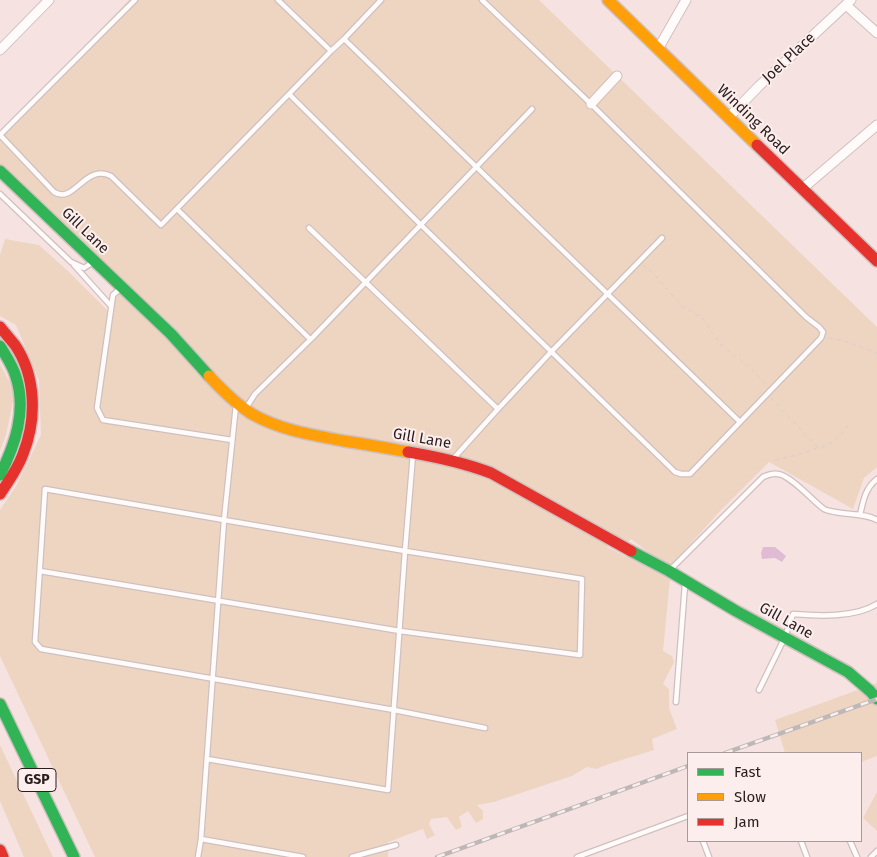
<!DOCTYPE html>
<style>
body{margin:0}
#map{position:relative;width:877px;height:857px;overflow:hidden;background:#f6e3e1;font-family:"Fira Sans",sans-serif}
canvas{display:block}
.legend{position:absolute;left:687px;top:752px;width:175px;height:90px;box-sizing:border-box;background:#fceeed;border:1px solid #a89a9a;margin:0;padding:6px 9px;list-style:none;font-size:15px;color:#2a1d1d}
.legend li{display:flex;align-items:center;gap:10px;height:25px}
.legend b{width:25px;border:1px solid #a89a9a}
</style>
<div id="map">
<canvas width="877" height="857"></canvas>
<ul class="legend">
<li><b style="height:6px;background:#30b455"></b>Fast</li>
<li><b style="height:6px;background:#ff9f0a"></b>Slow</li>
<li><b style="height:6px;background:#e5322d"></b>Jam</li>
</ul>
</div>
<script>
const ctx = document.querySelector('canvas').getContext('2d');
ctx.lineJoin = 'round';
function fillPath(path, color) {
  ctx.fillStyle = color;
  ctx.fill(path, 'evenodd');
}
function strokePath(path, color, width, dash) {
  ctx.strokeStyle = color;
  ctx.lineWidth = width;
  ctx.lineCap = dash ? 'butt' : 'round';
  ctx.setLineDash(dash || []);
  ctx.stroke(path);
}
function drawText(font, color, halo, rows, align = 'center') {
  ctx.font = font + ' "Fira Sans",sans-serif';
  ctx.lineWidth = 4;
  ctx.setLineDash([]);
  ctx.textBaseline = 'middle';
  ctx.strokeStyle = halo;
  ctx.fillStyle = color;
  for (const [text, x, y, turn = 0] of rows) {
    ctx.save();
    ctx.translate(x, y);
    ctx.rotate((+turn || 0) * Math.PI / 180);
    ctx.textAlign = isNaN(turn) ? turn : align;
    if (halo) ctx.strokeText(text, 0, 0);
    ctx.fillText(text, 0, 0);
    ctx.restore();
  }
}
fillPath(new Path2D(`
 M 129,0 L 539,0 L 877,327 L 877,467 L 864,478 L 853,509 L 769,462 L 721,510 L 669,568 L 631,539 L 623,547 L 610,542 L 607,547 L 670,579 L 663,651 L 672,656 L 674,662 L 663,684 L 669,689 L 669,708 L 677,729 L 652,739 L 654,750 L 609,764 L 596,769 L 587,767 L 572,776 L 494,802 L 477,805 L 483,811 L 483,819 L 476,823 L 468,811 L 459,817 L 462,827 L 456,830 L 447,817 L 431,819 L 429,824 L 435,835 L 427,839 L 423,829 L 388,842 L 388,857 L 95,857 L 0,656 L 0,510 L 16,486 L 41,435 L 39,380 L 16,325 L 0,316 L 0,255 L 5,239 L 39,245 L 68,271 L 112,315 L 117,284 L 0,171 L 0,134 Z
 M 0,364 L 15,392 L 6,435 L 0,451 Z
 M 877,683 L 877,703 L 875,704 L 877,706 L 877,756 L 861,762 L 861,753 L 785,753 L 775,720 Z
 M 0,745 L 53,857 L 24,857 L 0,801 Z
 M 877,792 L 877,831 L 863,818 Z`), '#edd5c2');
fillPath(new Path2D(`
 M 763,547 L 775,547 L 786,556 L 782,562 L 775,558 L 762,559 L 761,553 Z`), '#dfbcd4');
const lane = new Path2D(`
 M 135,0 L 0,135 L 54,192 C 74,205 85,163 111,176 L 161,225 L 331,51
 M 278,0 L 331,51 L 344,39 L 740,422
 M 344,39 L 381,0
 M 289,94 L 421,225 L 675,472 L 681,474 L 690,474 L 821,338 L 823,332 L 819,327 L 806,317 L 591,104 L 482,0
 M 0,194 L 71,262 L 84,268 L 93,262
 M 177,209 L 310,339
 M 309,228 L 498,409 L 453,459
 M 74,265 L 111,306
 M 121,288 L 113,295 L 97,408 L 103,420 L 232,440
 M 236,405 L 224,520 L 45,489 L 35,642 L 41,649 L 394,710 L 485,728
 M 246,408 L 255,394 L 313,337 L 532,109
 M 498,409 L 551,352 L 662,238
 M 860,515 C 863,502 865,488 877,479
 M 670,570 L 763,477 C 767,475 773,473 778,474 C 790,475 813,501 824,509 C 827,511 831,511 835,512 C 849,515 865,513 877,520
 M 40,571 L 400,631 L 580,655 L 582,579 L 405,551 L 413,454
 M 759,690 L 785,637 L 793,614 C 818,616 855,618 877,604
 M 676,702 L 685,584
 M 201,839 L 303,857
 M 703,841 L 709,857
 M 801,841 L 807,857
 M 850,841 L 857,857
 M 198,857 L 201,839 L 224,520 L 405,551 L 388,790 L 207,759
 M 352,857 L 396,845
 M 577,857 L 688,816
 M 871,857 L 877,851`);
const street = new Path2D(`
 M 846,5 L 877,33
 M 658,49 L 686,0
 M 0,50 L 49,0
 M 591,104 L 617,76
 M 729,117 L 759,86 L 851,0
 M 802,189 L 877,125`);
const fast = new Path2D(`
 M 0,171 L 171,334 L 209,376
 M 0,346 C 6,356 13,366 16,377 C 27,411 15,445 0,475
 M 631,551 L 669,571 L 736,611 L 848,672 L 870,691 L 877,699
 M 0,704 L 74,857`);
const slow = new Path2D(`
 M 608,0 L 757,145
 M 209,376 C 222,390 236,404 252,414 C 280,430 312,435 344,441 C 365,444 386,448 408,452`);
const jam = new Path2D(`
 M 757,145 L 877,261
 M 0,327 C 5,333 10,339 15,345 C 36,376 37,419 23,454 C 18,468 9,481 0,494
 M 408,452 C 438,457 462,462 491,473 L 631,551
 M 0,850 L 3,857`);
strokePath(lane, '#cfc0bf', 7);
strokePath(street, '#cfc0bf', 11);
strokePath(fast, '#cfc0bf', 14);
strokePath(slow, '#cfc0bf', 14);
strokePath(jam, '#cfc0bf', 14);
strokePath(new Path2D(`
 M 643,265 L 653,273 L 681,305 L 703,319 L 721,345 L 748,366 L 767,385
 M 829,338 L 844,341 L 877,353
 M 771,398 L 818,448 C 835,444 841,436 851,421
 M 775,460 C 790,457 803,454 817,448`), '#d6cfcf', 1, [4, 4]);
strokePath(lane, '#fefbfa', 4.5);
strokePath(street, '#fefbfa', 9);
strokePath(fast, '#30b455', 11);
strokePath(slow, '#ff9f0a', 11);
strokePath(jam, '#e5322d', 11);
const rail = new Path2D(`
 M 725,753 L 877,699
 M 437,857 L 688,766`);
strokePath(rail, '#bdb8b7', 4.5);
strokePath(rail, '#fceeed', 2.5, [8]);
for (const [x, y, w] of [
 [37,780,38]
]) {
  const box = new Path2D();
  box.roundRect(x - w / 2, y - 11.5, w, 23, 4);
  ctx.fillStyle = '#fceeed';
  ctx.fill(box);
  strokePath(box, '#2a1d1d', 1);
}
drawText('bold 14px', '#2a1d1d', null, [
 ["GSP",37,780]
]);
drawText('15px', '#2a1d1d', '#fceeed', [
 ["Joel Place",789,58,-43],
 ["Winding Road",753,120,44],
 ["Gill Lane",85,231,44],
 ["Gill Lane",422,439,10],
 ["Gill Lane",786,621,29]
]);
</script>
